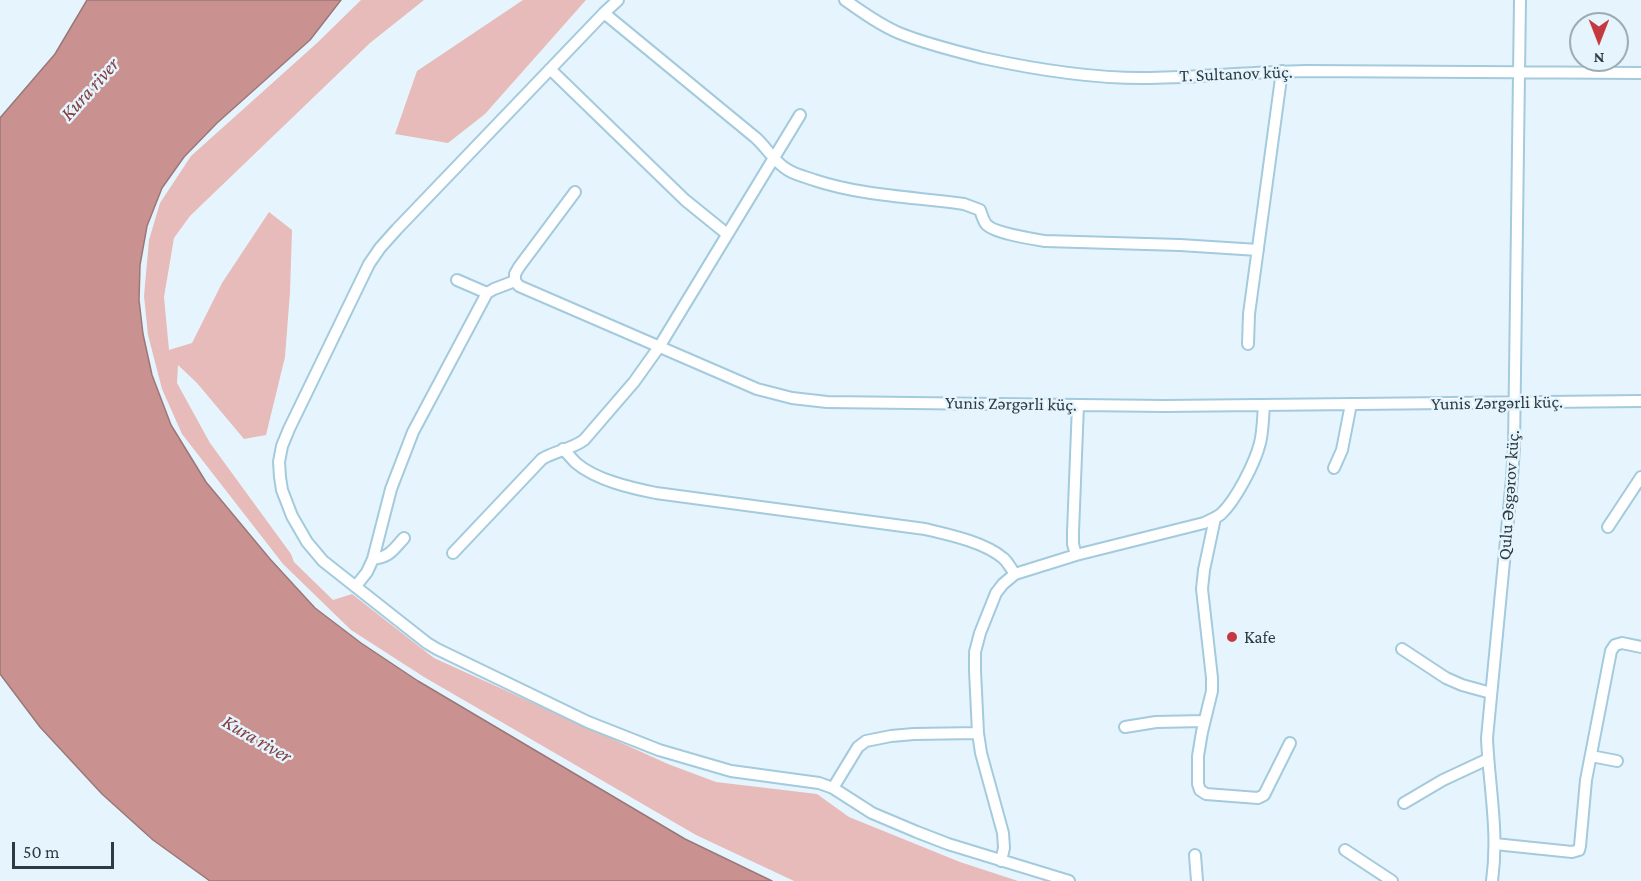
<!DOCTYPE html>
<meta charset="utf-8">
<style>
body{margin:0}
#map{position:relative;width:1641px;height:881px;overflow:hidden;background:#e6f5fd;font-family:"Crimson Pro",serif}
canvas{display:block}
.north{position:absolute;left:1569px;top:12px;width:60px;height:60px;box-sizing:border-box;background:#e6f5fd;border:2px solid #9cabb3;border-radius:50%;rotate:180deg;font-size:16px;font-weight:700;line-height:24px;text-align:center;color:#2c3c43}
.north::after{content:'';display:block;margin:auto;width:21px;height:27px;background:#c6373f;clip-path:polygon(50% 0,100% 100%,50% 72%,0 100%)}
.scale{position:absolute;left:12px;top:842px;width:102px;height:27px;box-sizing:border-box;border:3px solid #2c3c43;border-top:0;padding-left:8px;font-size:18px;line-height:21px;white-space:nowrap;color:#2c3c43;-webkit-text-stroke:4px #e6f5fd;paint-order:stroke}
</style>
<div id="map">
<canvas width="1641" height="881"></canvas>
<div class="north">N</div>
<div class="scale">50 m</div>
</div>
<script>
const ctx = document.querySelector('canvas').getContext('2d');
ctx.lineJoin = 'round';
function fillPath(path, color) {
  ctx.fillStyle = color;
  ctx.fill(path, 'evenodd');
}
function strokePath(path, color, width, dash) {
  ctx.strokeStyle = color;
  ctx.lineWidth = width;
  ctx.lineCap = dash ? 'butt' : 'round';
  ctx.setLineDash(dash || []);
  ctx.stroke(path);
}
function drawText(font, color, halo, rows, align = 'center') {
  ctx.font = font + ' "Crimson Pro",serif';
  ctx.lineWidth = 5;
  ctx.setLineDash([]);
  ctx.textBaseline = 'middle';
  ctx.strokeStyle = halo;
  ctx.fillStyle = color;
  for (const [text, x, y, turn = 0] of rows) {
    ctx.save();
    ctx.translate(x, y);
    ctx.rotate((+turn || 0) * Math.PI / 180);
    ctx.textAlign = isNaN(turn) ? turn : align;
    if (halo) ctx.strokeText(text, 0, 0);
    ctx.fillText(text, 0, 0);
    ctx.restore();
  }
}
fillPath(new Path2D(`
 M 361,0 L 424,0 L 370,43 L 190,216 L 174,238 L 164,297 L 169,350 L 192,343 L 222,283 L 269,212 L 292,230 L 290,292 L 285,357 L 266,435 L 244,439 L 197,383 L 178,365 L 177,383 L 210,443 L 291,554 L 294,562 L 333,600 L 352,594 L 434,658 L 668,764 L 716,782 L 817,794 L 849,817 L 960,862 L 1018,881 L 794,881 L 696,835 L 424,677 L 351,630 L 283,564 L 182,434 L 162,389 L 148,335 L 144,296 L 149,240 L 160,203 L 191,156 L 317,43 Z
 M 523,0 L 586,0 L 485,114 L 448,143 L 395,134 L 417,71 Z`), '#e6bbb9');
const water = new Path2D(`
 M 87,0 L 341,0 L 310,40 L 217,123 L 184,157 L 162,188 L 147,226 L 140,265 L 139,300 L 143,334 L 152,375 L 171,425 L 206,482 L 270,559 L 315,608 L 361,643 L 418,681 L 685,839 L 772,881 L 210,881 L 153,840 L 102,794 L 40,727 L 0,674 L 0,118 L 55,54 Z`);
fillPath(water, '#c99290');
strokePath(water, '#9a7879', 1.5);
const street = new Path2D(`
 M 618,0 L 604,13 L 397,229 L 380,248 L 369,264 L 289,429 L 282,446 L 279,462 L 280,477 L 282,490 L 292,516 L 307,542 L 323,561 L 427,643 L 437,649 L 588,722 L 659,750 L 731,771 L 819,783 L 833,788 L 872,813 L 917,832 L 948,844 L 1069,881
 M 845,0 C 862,12 880,25 899,33 C 926,44 955,51 983,58 C 1038,70 1093,79 1150,78 C 1202,77 1253,72 1305,71 L 1641,73
 M 604,13 L 756,138 C 767,148 775,163 788,170 C 796,175 806,177 814,180 C 862,196 915,197 964,204 L 980,210 C 982,215 983,220 986,224 C 993,233 1033,239 1045,241 L 1180,245 L 1258,250
 M 550,69 L 685,200 L 727,234
 M 575,192 L 519,267 L 515,274 L 515,281 L 519,286 L 757,389 L 792,398 L 827,402 L 1164,406 L 1641,401
 M 457,280 L 487,293
 M 1248,344 L 1249,314 L 1282,71
 M 563,449 C 568,454 572,459 576,463 C 596,480 631,488 656,493 L 925,529 C 950,535 984,542 1003,558 C 1008,562 1011,569 1015,574
 M 1334,468 L 1342,450 L 1351,404
 M 1215,518 L 1204,570 L 1202,589 L 1212,678 L 1212,691 L 1202,732 L 1198,756 L 1198,784 L 1200,790 L 1206,794 L 1258,798 L 1264,795 L 1290,743
 M 1608,527 L 1641,477
 M 453,553 L 542,459 C 555,451 572,449 584,440 L 634,382 L 659,347 L 800,115
 M 1076,555 L 1073,544 L 1073,532 L 1078,405
 M 373,559 C 390,557 393,550 404,538
 M 356,586 L 367,572 L 373,559 L 391,489 L 413,432 L 487,293 L 494,289 L 515,281
 M 1402,649 L 1446,678 L 1462,685 L 1491,693
 M 1125,727 L 1156,722 L 1204,721
 M 1591,756 L 1617,761
 M 833,788 L 858,747 L 866,741 L 891,736 L 914,734 L 978,733
 M 1404,803 L 1443,780 L 1488,759
 M 1495,844 L 1572,852 L 1579,850 L 1580,846 L 1586,780 L 1611,651 L 1615,645 L 1622,643 L 1641,647
 M 1345,850 L 1392,881
 M 1195,855 L 1197,881
 M 1001,861 L 1004,848 L 1003,833 L 981,753 L 978,733 L 975,671 L 975,652 L 980,633 L 996,593 L 1003,584 L 1015,574 L 1076,555 L 1204,523 C 1210,520 1216,518 1221,514 C 1236,500 1255,463 1260,443 C 1263,431 1263,417 1264,405
 M 1492,881 C 1499,831 1489,787 1487,738 L 1512,478 L 1514,447 L 1520,0`);
strokePath(street, '#a3cadd', 14);
strokePath(street, '#fff', 10);
for (const [x, y, r, color] of [
 [1232,637,6,"#c6373f"]
]) {
  const dot = new Path2D();
  dot.arc(x, y, r, 0, 2 * Math.PI);
  ctx.fillStyle = color;
  ctx.fill(dot);
  strokePath(dot, '#e6f5fd', 2);
}
drawText('18px', '#2c3c43', '#e6f5fd', [
 ["T. Sultanov küç.",1236,74,-2],
 ["Yunis Zərgərli küç.",1497,403,-1],
 ["Yunis Zərgərli küç.",1011,404,1],
 ["Qulu Əsgərov küç.",1509,495,-86]
]);
drawText('18px', '#2c3c43', '#e6f5fd', [
 ["Kafe",1244,637]
], 'left');
drawText('italic 20px', '#833d3d', '#e6f5fd', [
 ["Kura river",90,89,-48],
 ["Kura river",257,739,30]
]);
</script>
